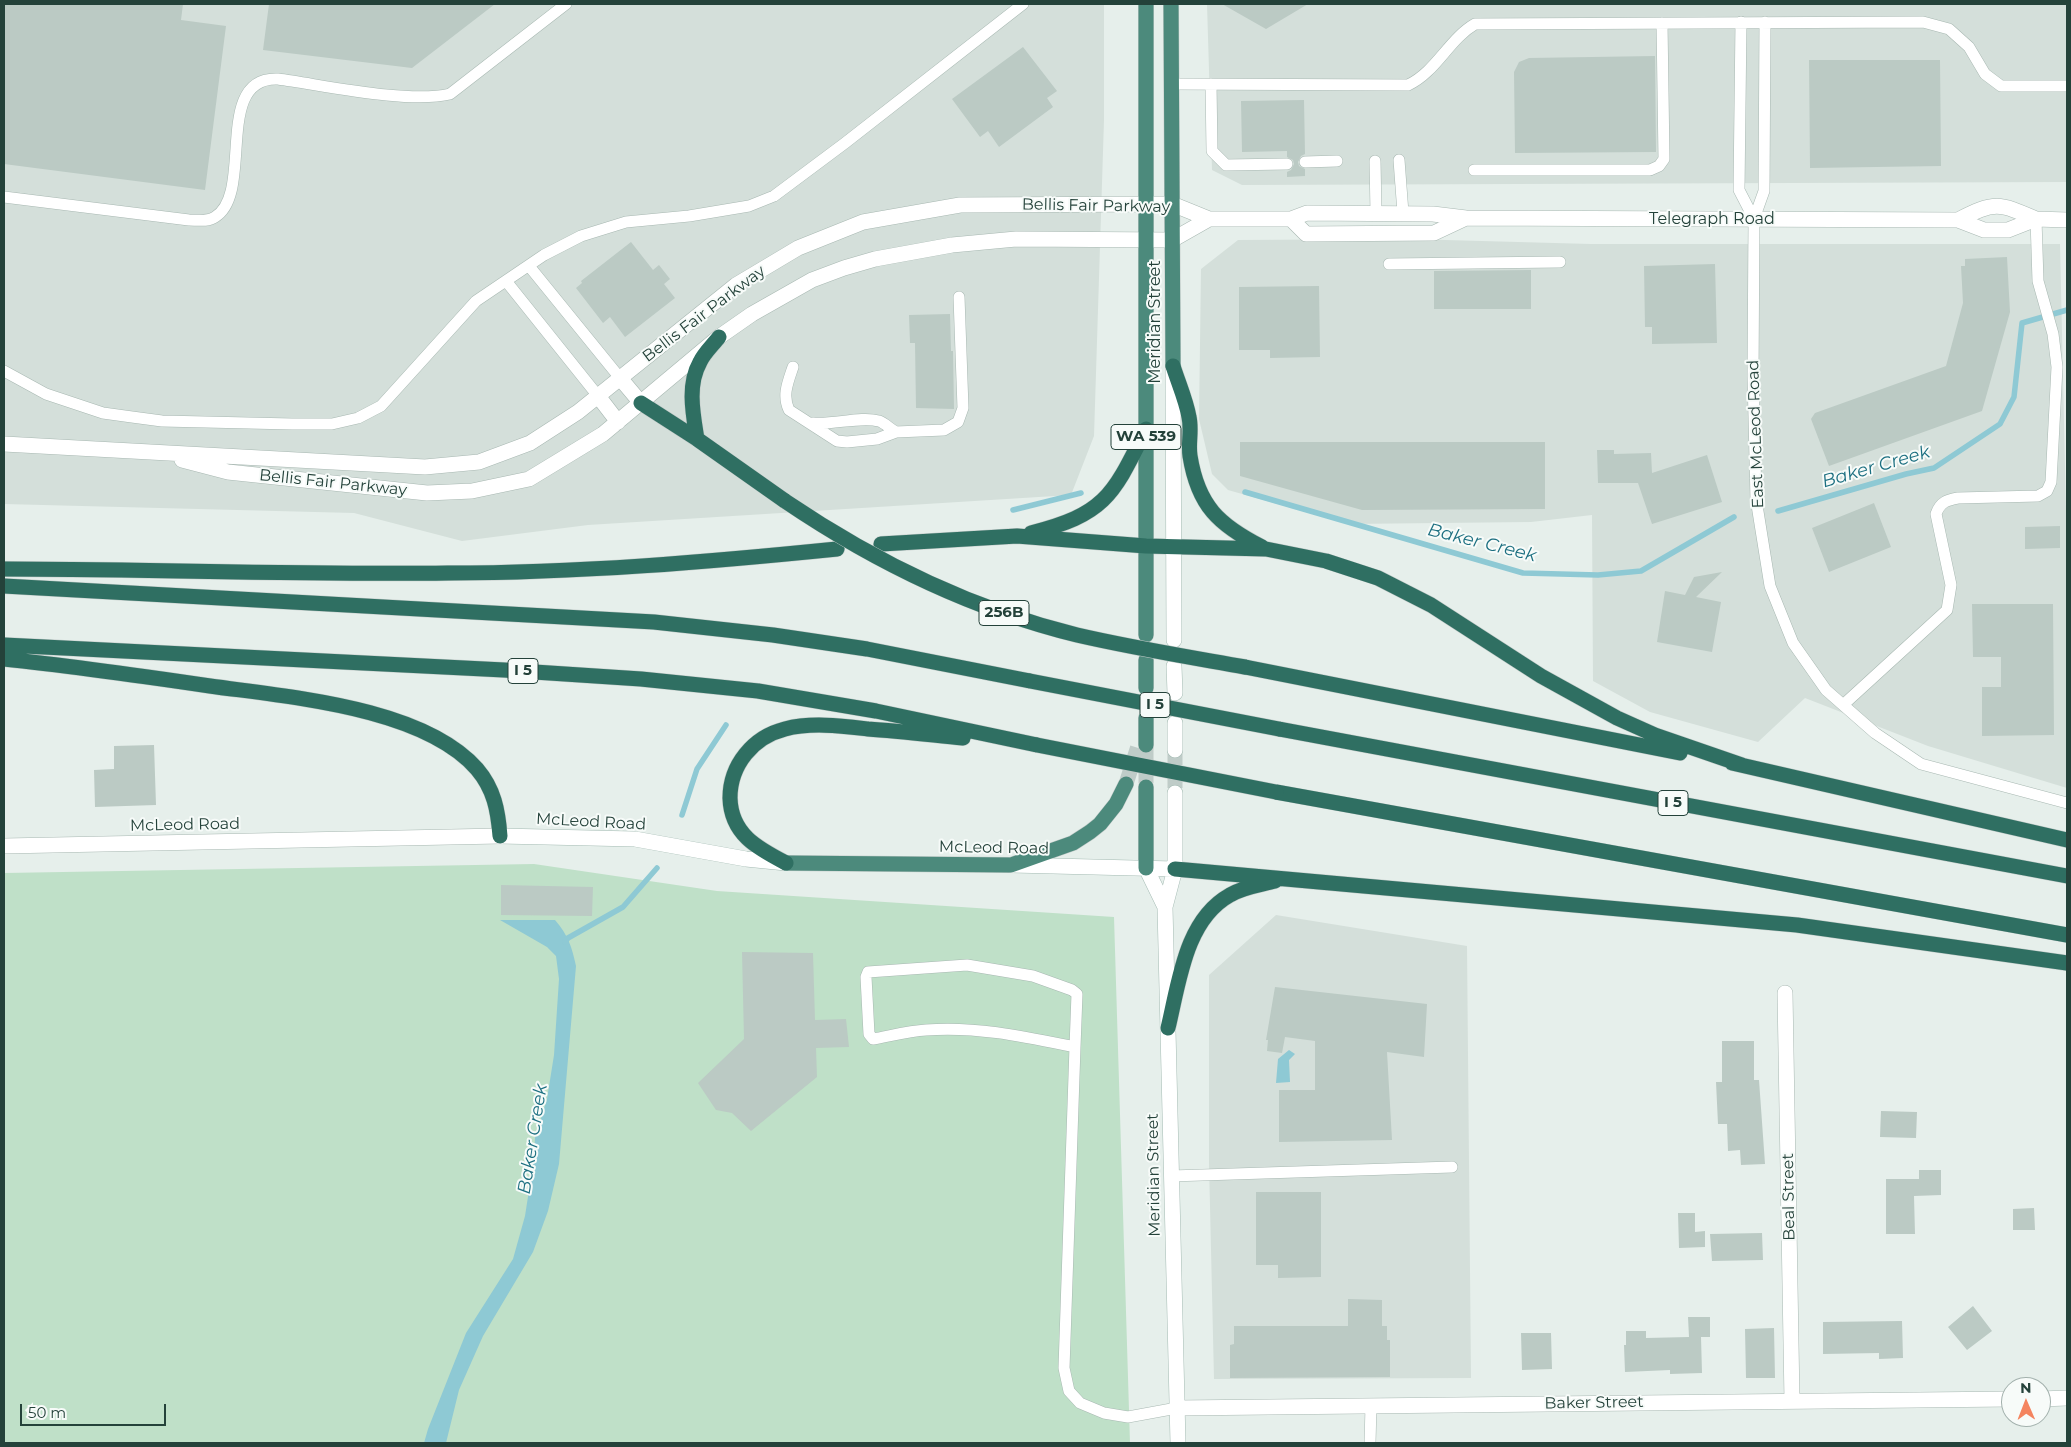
<!DOCTYPE html>
<style>
body{margin:0}
#map{position:relative;width:2071px;height:1447px;overflow:hidden;background:#e6efeb;font-family:Montserrat,sans-serif}
canvas{display:block}
.frame{position:absolute;inset:0;border:5px solid #24423a;pointer-events:none}
.north{position:absolute;left:2001px;top:1377px;width:50px;height:50px;box-sizing:border-box;background:#f7fbf9;border:1px solid #a3b1ad;border-radius:50%;rotate:359deg;font-size:14px;font-weight:700;line-height:20px;text-align:center;color:#24423a}
.north::after{content:'';display:block;margin:auto;width:18px;height:22px;background:#f4845f;clip-path:polygon(50% 0,100% 100%,50% 72%,0 100%)}
.scale{position:absolute;left:20px;top:1404px;width:146px;height:22px;box-sizing:border-box;border:2px solid #24423a;border-top:0;padding-left:6px;font-size:15px;line-height:18px;white-space:nowrap;color:#24423a;-webkit-text-stroke:4px #f7fbf9;paint-order:stroke}
</style>
<div id="map">
<canvas width="2071" height="1447"></canvas>
<div class="frame"></div>
<div class="north">N</div>
<div class="scale">50 m</div>
</div>
<script>
const ctx = document.querySelector('canvas').getContext('2d');
ctx.lineJoin = 'round';
function fillPath(path, color) {
  ctx.fillStyle = color;
  ctx.fill(path, 'evenodd');
}
function strokePath(path, color, width, dash) {
  ctx.strokeStyle = color;
  ctx.lineWidth = width;
  ctx.lineCap = dash ? 'butt' : 'round';
  ctx.setLineDash(dash || []);
  ctx.stroke(path);
}
function drawText(font, color, halo, rows, align = 'center') {
  ctx.font = font + ' Montserrat,sans-serif';
  ctx.lineWidth = 4;
  ctx.setLineDash([]);
  ctx.textBaseline = 'middle';
  ctx.strokeStyle = halo;
  ctx.fillStyle = color;
  for (const [text, x, y, turn = 0] of rows) {
    ctx.save();
    ctx.translate(x, y);
    ctx.rotate((+turn || 0) * Math.PI / 180);
    ctx.textAlign = isNaN(turn) ? turn : align;
    if (halo) ctx.strokeText(text, 0, 0);
    ctx.fillText(text, 0, 0);
    ctx.restore();
  }
}
fillPath(new Path2D(`
 M 4,4 L 1104,4 L 1104,120 L 1094,436 L 1071,495 L 588,525 L 462,541 L 354,513 L 4,504 Z
 M 1207,4 L 2067,4 L 2067,182 L 1242,185 L 1212,170 Z
 M 1409,239 L 1591,244 L 2060,244 L 2067,555 L 2067,788 L 1928,746 L 1805,698 L 1758,742 L 1650,712 L 1593,681 L 1592,515 L 1531,522 L 1348,524 L 1228,490 L 1212,474 L 1199,419 L 1201,269 L 1238,240 Z
 M 1276,915 L 1467,946 L 1471,1378 L 1214,1379 L 1209,1163 L 1209,975 Z`), '#d4dfda');
fillPath(new Path2D(`
 M 534,864 L 717,891 L 1114,917 L 1130,1443 L 4,1443 L 4,873 Z`), '#bfe0c8');
fillPath(new Path2D(`
 M 500,920 L 555,920 C 568,935 572,947 576,966 L 559,1164 L 548,1211 L 533,1252 L 483,1336 L 459,1390 L 446,1443 L 424,1443 L 428,1429 L 466,1333 L 513,1259 L 525,1216 L 534,1158 L 535,1138 L 547,1099 L 554,1055 L 559,979 L 556,956 L 547,947 Z
 M 1289,1050 L 1295,1054 L 1289,1060 L 1290,1082 L 1276,1083 L 1278,1059 Z`), '#8ec9d4');
strokePath(new Path2D(`
 M 1245,492 L 1523,573 L 1598,575 L 1641,571 L 1734,517
 M 1013,510 L 1081,493
 M 1778,511 L 1906,474 L 1934,468 L 2000,424 L 2014,397 L 2022,323 L 2067,310
 M 682,815 L 697,769 L 726,725
 M 565,942 L 568,938 L 623,907 L 657,868`), '#8ec9d4', 5.5);
fillPath(new Path2D(`
 M 4,4 L 183,4 L 181,20 L 226,26 L 205,190 L 4,164 Z
 M 269,4 L 495,4 L 412,68 L 263,50 Z
 M 1222,4 L 1308,4 L 1266,29 Z
 M 1023,47 L 1057,91 L 1047,98 L 1053,107 L 999,147 L 988,131 L 980,137 L 952,99 Z
 M 1655,56 L 1656,152 L 1515,153 L 1514,72 L 1519,62 L 1529,58 Z
 M 1809,60 L 1940,60 L 1941,166 L 1810,168 Z
 M 1304,100 L 1305,154 L 1301,156 L 1298,162 L 1299,166 L 1305,169 L 1305,176 L 1287,177 L 1287,172 L 1291,170 L 1294,164 L 1293,160 L 1287,157 L 1287,151 L 1242,152 L 1241,101 Z
 M 631,242 L 653,270 L 659,265 L 670,279 L 664,284 L 675,298 L 625,337 L 610,317 L 603,323 L 576,288 L 582,283 L 581,281 Z
 M 2007,257 L 2010,312 L 1982,411 L 1829,466 L 1811,419 L 1815,413 L 1946,366 L 1963,303 L 1961,266 L 1965,266 L 1965,259 Z
 M 1715,264 L 1717,343 L 1652,344 L 1652,327 L 1645,327 L 1644,266 Z
 M 1531,270 L 1531,309 L 1434,309 L 1434,271 Z
 M 1319,286 L 1320,357 L 1270,358 L 1270,350 L 1239,350 L 1239,287 Z
 M 950,314 L 951,351 L 953,351 L 954,409 L 916,408 L 915,343 L 910,343 L 909,315 Z
 M 1240,442 L 1545,442 L 1545,509 L 1362,510 L 1240,476 Z
 M 1597,450 L 1614,450 L 1614,454 L 1651,453 L 1652,473 L 1707,455 L 1722,502 L 1652,524 L 1638,483 L 1598,483 Z
 M 1874,503 L 1891,547 L 1829,572 L 1812,528 Z
 M 2060,526 L 2060,548 L 2025,549 L 2025,527 Z
 M 1722,572 L 1696,597 L 1721,602 L 1712,652 L 1657,642 L 1665,591 L 1685,595 L 1694,577 Z
 M 1972,604 L 2053,604 L 2054,735 L 1982,736 L 1982,687 L 2001,687 L 2001,657 L 1973,657 Z
 M 154,745 L 156,805 L 95,807 L 94,770 L 114,769 L 114,746 Z
 M 501,885 L 593,887 L 592,916 L 501,915 Z
 M 742,952 L 813,953 L 815,1020 L 846,1019 L 849,1047 L 816,1048 L 817,1077 L 751,1131 L 732,1113 L 716,1110 L 698,1083 L 744,1039 Z
 M 1275,987 L 1427,1004 L 1424,1057 L 1387,1052 L 1392,1140 L 1279,1142 L 1279,1090 L 1315,1090 L 1315,1041 L 1285,1037 L 1282,1053 L 1267,1051 L 1268,1040 L 1266,1040 Z
 M 1722,1041 L 1754,1041 L 1754,1080 L 1759,1080 L 1765,1164 L 1741,1165 L 1740,1150 L 1728,1151 L 1727,1124 L 1718,1124 L 1716,1082 L 1722,1082 Z
 M 1881,1111 L 1917,1112 L 1916,1138 L 1880,1137 Z
 M 1919,1170 L 1941,1170 L 1941,1195 L 1914,1196 L 1915,1234 L 1886,1234 L 1886,1179 L 1919,1179 Z
 M 1256,1192 L 1321,1192 L 1321,1277 L 1278,1278 L 1278,1265 L 1256,1265 Z
 M 2034,1208 L 2035,1230 L 2013,1230 L 2013,1209 Z
 M 1678,1213 L 1695,1213 L 1695,1232 L 1705,1231 L 1705,1247 L 1679,1248 Z
 M 1762,1233 L 1763,1260 L 1712,1261 L 1710,1234 Z
 M 1348,1299 L 1382,1300 L 1382,1326 L 1387,1326 L 1387,1340 L 1390,1340 L 1390,1377 L 1230,1378 L 1230,1345 L 1234,1344 L 1234,1326 L 1348,1326 Z
 M 1973,1306 L 1992,1331 L 1967,1350 L 1948,1327 Z
 M 1688,1317 L 1710,1317 L 1710,1337 L 1701,1337 L 1702,1373 L 1670,1374 L 1670,1370 L 1625,1372 L 1624,1345 L 1626,1345 L 1626,1331 L 1646,1331 L 1646,1338 L 1689,1337 Z
 M 1902,1321 L 1903,1358 L 1879,1359 L 1879,1353 L 1823,1354 L 1823,1322 Z
 M 1774,1328 L 1775,1378 L 1746,1378 L 1745,1329 Z
 M 1521,1333 L 1551,1333 L 1552,1369 L 1522,1370 Z`), '#bbcac4');
strokePath(new Path2D(`
 M 1175,750 L 1175,793`), '#bfccc8', 15, [15, 8]);
strokePath(new Path2D(`
 M 1146,745 L 1146,787
 M 1126,784 L 1139,743`), '#bfccc8', 15, [15, 8]);
const service = new Path2D(`
 M 1741,22 L 1739,190 L 1754,219
 M 1765,22 L 1764,191 L 1754,219 L 1753,376 L 1756,499 L 1770,586 L 1793,643 L 1826,690 L 1875,733 L 1921,764 L 2067,803
 M 1171,84 L 1408,85 C 1436,72 1449,39 1475,24 L 1923,22 L 1949,29 L 1969,47 L 1985,74 L 2001,86 L 2067,86
 M 1211,84 L 1212,151 L 1226,165 L 1287,164
 M 1399,160 L 1403,213
 M 1375,161 L 1376,213
 M 1305,162 L 1337,161
 M 1474,170 L 1650,170 L 1659,166 L 1664,159 L 1662,23
 M 4,197 L 189,220 C 197,220 208,222 215,217 C 255,193 212,76 278,79 C 323,85 408,104 450,94 L 566,4
 M 1389,264 L 1560,262
 M 529,266 L 620,378
 M 506,281 L 598,396
 M 793,367 C 788,382 782,395 789,410 L 837,441 L 847,442 L 877,439 L 896,432 L 944,430 L 958,422 L 963,408 L 959,297
 M 4,371 L 46,394 L 103,413 L 132,417 L 162,421 L 292,424 L 332,424 L 358,418 L 381,406 L 476,301 L 544,255 L 581,236 L 626,222 L 689,216 L 749,206 L 774,196 L 845,143 L 1023,4
 M 813,423 C 833,425 861,416 879,421 C 885,423 890,429 896,432
 M 1843,705 L 1947,610 L 1951,585 L 1936,514 C 1940,502 1947,500 1958,498 L 2038,496 L 2047,491 L 2051,482 L 2057,367 L 2053,334 L 2038,281 L 2036,219
 M 1075,1047 C 1026,1037 977,1026 926,1030 C 909,1031 890,1036 873,1039 L 869,1034 L 866,977 L 868,972 L 967,965 L 1033,976 L 1072,990 L 1077,994 L 1075,1047 L 1064,1368 L 1069,1391 L 1080,1403 L 1104,1413 L 1128,1417 L 1177,1408
 M 1171,1176 L 1452,1167
 M 1370,1443 L 1371,1406`);
const minor = new Path2D(`
 M 4,846 L 500,836
 M 1785,993 L 1792,1401
 M 2041,1399 L 2067,1398
 M 1177,1408 L 2011,1399`);
const tertiary = new Path2D(`
 M 1291,219 L 1306,234 L 1434,233 L 1466,218
 M 1958,220 C 1995,201 1999,203 2036,219
 M 620,378 L 641,403
 M 598,396 L 618,422
 M 4,444 L 425,467 L 479,462 L 530,443 L 578,412 L 736,285 L 798,248 L 863,222 L 960,205 L 1172,204 L 1209,219 L 1291,219 L 1307,213 L 1433,214 L 1466,218 L 1958,220 L 1984,230 L 2008,230 L 2036,219 L 2067,220
 M 182,460 L 228,472 L 427,493 L 472,491 L 529,479 L 603,434 L 719,337 L 752,314 L 812,280 L 844,268 L 875,259 L 952,245 L 1016,239 L 1172,240 L 1209,219`);
const secondary = new Path2D(`
 M 1173,370 L 1174,640
 M 1174,666 L 1175,693
 M 1175,723 L 1175,750
 M 1175,793 L 1175,869 L 1165,907 L 1178,1443
 M 500,836 L 635,839 L 746,859 L 786,863
 M 1012,865 L 1175,869
 M 1146,868 L 1165,907`);
const trunk = new Path2D(`
 M 1146,4 L 1146,635
 M 1171,4 L 1173,366
 M 1146,660 L 1146,688
 M 1146,718 L 1146,745
 M 786,863 L 1011,865 L 1073,843 L 1090,832 L 1100,824 L 1116,804 L 1126,784
 M 1146,868 L 1146,787`);
const motorway = new Path2D(`
 M 1173,366 C 1178,382 1186,400 1189,417 C 1192,430 1188,443 1190,456 C 1198,506 1219,525 1262,547
 M 641,403 L 697,439 L 785,501
 M 697,439 C 693,414 687,385 700,362 C 704,353 713,345 719,337
 M 1031,533 C 1106,514 1113,495 1146,429
 M 881,544 L 1017,536 L 1146,546 L 1266,549 L 1326,561 L 1378,578 L 1431,605 L 1541,676 L 1617,718 L 1655,735 L 1742,765
 M 4,569 C 152,569 300,575 448,573 C 578,573 708,562 837,549
 M 4,586 L 654,622 L 773,635 L 867,649 L 1030,681
 M 4,645 L 504,670 L 641,679 L 758,691 L 876,711 L 1037,745
 M 4,659 C 73,666 142,676 210,686 C 288,697 423,707 477,769 C 494,789 498,810 500,836
 M 1245,667 L 1680,753
 M 1279,729 L 2067,876
 M 1732,763 L 2067,840
 M 1276,792 L 2067,935
 M 786,863 C 757,848 731,834 730,798 C 730,765 753,737 785,729 C 811,722 842,726 868,729 C 900,731 932,735 963,738
 M 1175,869 L 1797,925 L 2067,963
 M 1168,1028 C 1179,983 1185,920 1230,895 C 1243,887 1260,885 1275,881`);
strokePath(service, '#a8b8b2', 12);
strokePath(minor, '#a8b8b2', 16);
strokePath(tertiary, '#a8b8b2', 16);
strokePath(secondary, '#a4bbb3', 16);
strokePath(trunk, '#c2cac8', 16);
strokePath(motorway, '#c2cac8', 16);
strokePath(service, '#fff', 11);
strokePath(minor, '#fff', 15);
strokePath(tertiary, '#fff', 15);
strokePath(secondary, '#fff', 15);
strokePath(trunk, '#4c8a7c', 15);
strokePath(motorway, '#2f6f62', 15);
const motorwayBridge = new Path2D(`
 M 785,501 C 875,562 971,609 1077,635 C 1133,648 1189,657 1245,667
 M 1030,681 L 1279,729
 M 1037,745 L 1276,792`);
strokePath(motorwayBridge, '#c2cac8', 16, []);
strokePath(motorwayBridge, '#2f6f62', 15);
for (const [x, y, w] of [
 [1146,437,70],
 [1004,613,50],
 [523,671,30],
 [1155,705,30],
 [1673,803,30]
]) {
  const box = new Path2D();
  box.roundRect(x - w / 2, y - 12.5, w, 25, 4);
  ctx.fillStyle = '#f7fbf9';
  ctx.fill(box);
  strokePath(box, '#24423a', 1);
}
drawText('bold 15px', '#24423a', null, [
 ["WA 539",1146,437],
 ["256B",1004,613],
 ["I 5",523,671],
 ["I 5",1155,705],
 ["I 5",1673,803]
]);
drawText('16px', '#24423a', '#f7fbf9', [
 ["Bellis Fair Parkway",1096,206,1],
 ["Telegraph Road",1712,219],
 ["Bellis Fair Parkway",704,314,-37],
 ["Meridian Street",1155,322,-90],
 ["East McLeod Road",1756,434,-92],
 ["Bellis Fair Parkway",333,483,6],
 ["McLeod Road",591,822,3],
 ["McLeod Road",185,825,-1],
 ["McLeod Road",994,848,1],
 ["Meridian Street",1154,1175,-91],
 ["Beal Street",1789,1197,-91],
 ["Baker Street",1594,1403,-1]
]);
drawText('italic 18px', '#1c6f80', '#f7fbf9', [
 ["Baker Creek",1876,467,-16],
 ["Baker Creek",1482,543,14],
 ["Baker Creek",533,1139,-81]
]);
</script>
